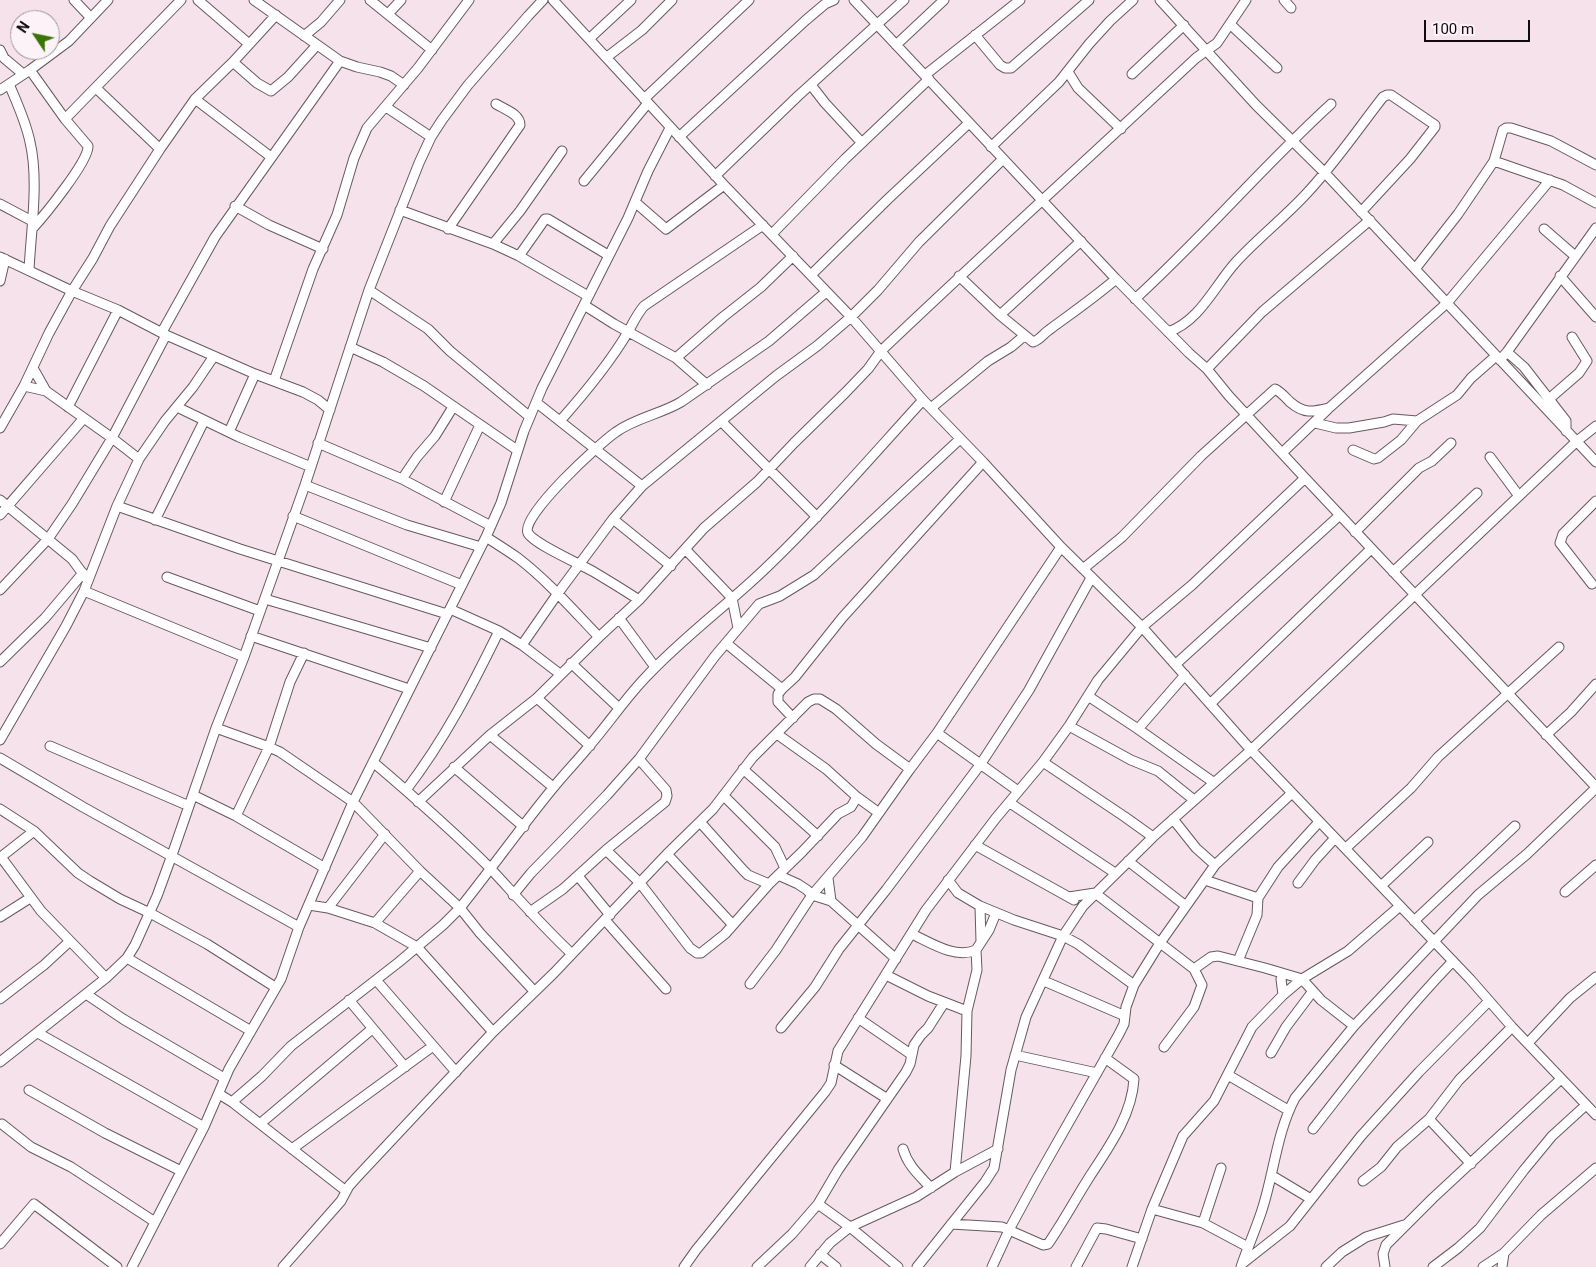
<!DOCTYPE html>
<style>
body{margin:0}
#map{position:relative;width:1596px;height:1267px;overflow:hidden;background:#f5e2eb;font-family:Roboto,sans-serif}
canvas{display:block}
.north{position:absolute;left:10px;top:10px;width:50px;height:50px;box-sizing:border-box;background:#fdf2f7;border:1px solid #9f9699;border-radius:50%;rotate:304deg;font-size:14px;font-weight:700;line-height:20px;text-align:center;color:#110b0d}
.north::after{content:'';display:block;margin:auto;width:18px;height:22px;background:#3a7405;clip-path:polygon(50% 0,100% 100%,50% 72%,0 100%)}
.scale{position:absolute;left:1424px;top:20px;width:106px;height:22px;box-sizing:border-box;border:2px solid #110b0d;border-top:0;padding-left:6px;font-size:15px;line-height:18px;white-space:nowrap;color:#110b0d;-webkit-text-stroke:4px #fdf2f7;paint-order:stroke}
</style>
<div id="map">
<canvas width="1596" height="1267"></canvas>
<div class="north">N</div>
<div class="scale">100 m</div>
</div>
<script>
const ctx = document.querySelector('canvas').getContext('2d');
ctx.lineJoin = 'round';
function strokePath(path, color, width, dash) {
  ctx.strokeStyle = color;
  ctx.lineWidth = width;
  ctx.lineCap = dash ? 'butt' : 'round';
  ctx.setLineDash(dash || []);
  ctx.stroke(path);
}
const minor = new Path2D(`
 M 74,0 L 91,18
 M 198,0 L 249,44
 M 254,0 L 340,61 L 357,67 L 380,72 L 391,76 L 404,85
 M 370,0 L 432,50
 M 553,0 L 724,185 L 851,317 L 923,400 L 983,462 L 1061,547 L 1142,627 L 1251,750 L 1470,979 L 1512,1027 L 1596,1115
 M 854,0 L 1116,279 L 1189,353 L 1207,369 L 1229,396 L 1305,478 L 1596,787
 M 1160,0 L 1256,105 L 1325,173 L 1596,462
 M 1284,0 L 1291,8
 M 388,14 L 401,0
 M 1230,24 L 1277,68
 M 975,35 L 1000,65 L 1005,68 L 1011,68 L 1089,0
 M 304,36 L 321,22 L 340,0
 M 589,39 L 631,0
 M 896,45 L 944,0
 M 0,50 L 4,58 L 23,74
 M 607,57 L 642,30 L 672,0
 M 233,62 L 257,83 L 271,91 L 288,77 L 317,45
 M 30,70 L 69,41 L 108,0
 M 1068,72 L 1078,88 L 1121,129
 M 1132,74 L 1184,25
 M 925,75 L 1020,0
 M 9,84 C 17,103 26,122 30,142 C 39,180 31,230 29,270
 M 811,85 L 825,103 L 862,143
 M 96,88 L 160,149
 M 0,90 L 30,70 L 65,119 L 88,146 C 89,161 43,217 32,229
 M 195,99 L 271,157
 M 644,99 L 749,0
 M 386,107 L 431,137
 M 65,119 L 181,0
 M 679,137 L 806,20 L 825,4 L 834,0
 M 991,147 L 1059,82 L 1089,44 L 1110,21 L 1133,0
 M 1494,161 L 1563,185 L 1596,203
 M 715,176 L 798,96 L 904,0
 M 584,181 L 648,103
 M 635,202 L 666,229 L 724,185
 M 0,204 L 32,221
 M 235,206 L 269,225 L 323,249
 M 400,210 L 493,244 L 519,256 L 588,296
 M 448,229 L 520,125 C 520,114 504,109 496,104
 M 1544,229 L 1575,256
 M 772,234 L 845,159 L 929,79
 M 493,244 L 520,211 L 562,151
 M 519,256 L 545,219 L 548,219 L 608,255
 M 0,257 L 72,291 L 118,310 L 166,335 L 255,374 L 303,392 L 318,400 L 330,410
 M 1415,269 L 1458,214 L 1494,161 L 1503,130 L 1506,128 L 1511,128 L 1551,141 L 1596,165
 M 811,275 L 888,199 L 969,123
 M 959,276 L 1000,315 L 1033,342 C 1040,340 1043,334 1049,330 C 1072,313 1095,297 1116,279
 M 1560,276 L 1596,317
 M 0,281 L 5,259
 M 369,290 L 428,329 L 450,351 L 530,417
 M 1135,299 C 1203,237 1263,166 1331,104
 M 584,305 L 614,324 L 676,358 L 707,385
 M 1000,315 L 1081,241
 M 162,332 L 215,237 L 340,61
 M 1168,332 C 1200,321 1215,285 1236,262 C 1258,238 1285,217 1307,193 C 1335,163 1358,129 1383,97 L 1387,95 L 1391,95 L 1435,125 L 1435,127 L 1410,159 L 1361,212
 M 350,347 L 383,362 L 424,386 L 517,450
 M 1507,352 L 1524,367 L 1566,421 L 1566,431
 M 676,358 L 723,317 L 761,287 L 793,256
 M 1500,360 L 1507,352 L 1596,228
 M 33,368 L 46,391
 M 1207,369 L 1262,312 L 1370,220
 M 274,381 L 313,269 L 337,215 L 354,158 L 367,128 L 418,68 L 469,0
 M 24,386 L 46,391 L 112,438 L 139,459
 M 1549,399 L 1579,373 L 1587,361 L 1572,337
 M 68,407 L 118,310
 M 177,407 L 239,437 L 311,467
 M 931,408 L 988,361 L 1011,347 L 1024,336
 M 560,421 C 584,394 609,364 628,332 C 633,323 637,314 644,306 L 763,225
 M 721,421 L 817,517
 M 1315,423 L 1336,428 L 1349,428 L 1384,422 L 1393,419 L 1417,421 L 1457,395 L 1471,378 L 1496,356
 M 0,428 L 24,386 L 49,333 L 72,291 L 93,258 L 110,226 L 160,149 L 195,99 L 233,62 L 276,15
 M 229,432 L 255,374
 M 318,443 L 402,479 L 491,526
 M 1353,450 L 1374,459 L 1378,458 L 1401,440 L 1417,421
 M 1282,453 L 1328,409
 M 1490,457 L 1519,496
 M 402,479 L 417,457 L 435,436 L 453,407
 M 305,485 L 407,525 L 481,547
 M 642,486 L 776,376 L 817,346 L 851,317 L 878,290 L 919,242 L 1003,159
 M 0,500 L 72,559 L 86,578
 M 444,502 L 480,425
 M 117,506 L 240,549 L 447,614
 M 0,515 L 84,418
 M 293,516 L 462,585
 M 613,519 L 671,566
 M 155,520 L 204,421
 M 1355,532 L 1419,468 L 1432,461 L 1451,443
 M 486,537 C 497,544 508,551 518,558 C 548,581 573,610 599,637
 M 686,550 L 732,598 L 738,628
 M 1083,569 L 1122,537 L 1201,456 L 1275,389 C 1281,392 1285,397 1290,402 C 1304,414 1312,412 1329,408 L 1447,303 L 1550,180
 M 1393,572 L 1477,493
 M 167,577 L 260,611
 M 1592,584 L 1560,543 L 1563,534 L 1596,501
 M 0,590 L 48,539 L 72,504 L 112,438 L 166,335
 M 84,591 L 244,657
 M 265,599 L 431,648
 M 639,600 C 624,590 609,581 594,572 C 580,564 534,544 528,533 C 519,517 601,442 616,432 C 635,418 661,414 681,402 L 769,341 L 826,292
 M 450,609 L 499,631 L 522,645 L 558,593 L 613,519 L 642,486 L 537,403
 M 619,618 L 655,667
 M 251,636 L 409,689
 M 726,643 L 782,689
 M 522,645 L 560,674
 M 0,662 L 45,618 L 83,573
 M 571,663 L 619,708
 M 1176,664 L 1340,515
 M 1088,696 L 1138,729 L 1213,782
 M 537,698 L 590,746
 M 1210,704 L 1371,549
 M 793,718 L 778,702 L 778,694 L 782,689 L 795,677 L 842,618 L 983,462
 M 1069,726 L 1131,760 L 1158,771 L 1194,800
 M 216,728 L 269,747 L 280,752 L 353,802 L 420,871 L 460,908 L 480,933 L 534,991
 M 1138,729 L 1185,675
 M 937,733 L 1018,791
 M 777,734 L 826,769 L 857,797 L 879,813
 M 490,735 L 553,787
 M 1546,735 L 1571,712 L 1596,684
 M 0,740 L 66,626 L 84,591 L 117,506 L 139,459 L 165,421 L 193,387 L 214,356
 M 50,746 L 189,806
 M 0,758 L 83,807 L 299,927
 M 373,762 C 413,796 453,831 490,868 C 517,897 543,927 572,954
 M 1043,762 L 1125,817 L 1153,837
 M 454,767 L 524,827
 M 743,769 L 818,836
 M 406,790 C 445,739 471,688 499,631
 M 193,795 L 236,816 L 269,747 L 290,682 L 304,653
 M 724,796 L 775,847 L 785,868
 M 418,802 L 490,735 L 537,698 L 599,637 L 639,600 L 704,528 L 757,482 L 794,443 L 846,392 L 868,369 L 881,351 C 985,252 1091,156 1196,58 L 1217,43 L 1246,0
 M 1010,803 L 1115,873
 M 0,809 L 34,831 L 78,873 L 90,881 L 120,899 L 150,913 L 207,944 L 275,987
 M 236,816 L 325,868
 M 1173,819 L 1196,848 L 1215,865
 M 700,822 L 743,870 L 748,875 L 769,884
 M 975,845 L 1074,900
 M 1346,848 L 1411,788 L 1438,757 L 1559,647
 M 606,850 L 640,883 L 690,948 L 697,953 L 701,953 L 725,934 L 769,884 L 802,852 L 838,814 L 851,807 L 857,797
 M 667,854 L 732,924
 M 0,857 L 1,857 L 41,911 L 106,978
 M 1,857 L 34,831
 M 1128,861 L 1186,906
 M 778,875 L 798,884 L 807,890 L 812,895 L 831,901 L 896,959
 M 578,876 L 610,915
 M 828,878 L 831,901
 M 948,880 L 958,893 L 980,906 L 1014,920 L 1063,936 L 1078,944 L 1134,985
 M 1205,880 L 1258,898
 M 1298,883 L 1315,860 L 1335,838
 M 1381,886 L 1428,842
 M 1565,892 L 1596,865
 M 513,895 L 531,873 L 607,795 L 639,759 L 715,656 L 759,604 L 780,596 L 814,575 L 960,439
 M 1069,897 L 1095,893 L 1194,969 L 1211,957 L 1218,956 L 1265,968 L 1302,979 L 1321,1000 L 1354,1026
 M 309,905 L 328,908 L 375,923 L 417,947 L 493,1032
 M 980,906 L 981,942
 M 328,908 L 385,834
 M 530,912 L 563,889 L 606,850 L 665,802 L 667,796 L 666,790 L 639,759
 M 0,917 L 30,898
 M 605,920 L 666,989
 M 1414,921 L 1515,826
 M 375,923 L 420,871
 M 912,934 C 931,943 955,959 976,950
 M 127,958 L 251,1031
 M 1238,961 L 1257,915 L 1258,898 L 1278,867 L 1319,822
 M 1283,974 L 1281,979 L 1283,995
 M 886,975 L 928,996 L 967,1011
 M 376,980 L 456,1072
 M 1044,981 L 1125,1016
 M 750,984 L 776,950 L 812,895 L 862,837 L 910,769 L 937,733 L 1061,547
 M 86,994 L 123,1019 L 224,1078
 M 0,999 L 44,965 L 70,941
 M 349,1000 L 405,1067
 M 858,1018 L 912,1055
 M 781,1028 L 815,987 L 839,949 L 886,890 L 980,765 L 1029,690 L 1091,578
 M 38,1033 L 204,1127
 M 1528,1043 L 1570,998 L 1596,977
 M 1164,1047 L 1194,1007 L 1202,985 L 1194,969
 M 1271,1053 L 1286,1027 L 1313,991
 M 1015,1055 L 1097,1073
 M 0,1062 L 106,978 L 127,958 L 135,945 L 157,896 L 172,855 L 216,728 L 244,657 L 305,485 L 369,290 L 419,163 L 431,137 L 442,120 L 468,85 L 528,16 L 543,0
 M 834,1065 L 886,1098
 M 1228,1075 L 1288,1110
 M 29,1090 L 105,1133 L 181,1171
 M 219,1094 L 232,1102 L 262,1076 L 291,1046 L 399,962 L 443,925 L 460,908 C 492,868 521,827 553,788 C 565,773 578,760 590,745 C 609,723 625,699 645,678 C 683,637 729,604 768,566 C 823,513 872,456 923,400
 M 232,1102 L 346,1191
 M 1429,1119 L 1471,1164
 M 261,1123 L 372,1029
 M 2,1124 L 31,1147 L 71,1167 L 155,1222
 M 1313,1129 C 1358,1071 1402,1014 1453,961
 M 292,1149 L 433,1046
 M 903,1149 C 908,1166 919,1175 931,1188
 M 955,1172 L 966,1056 L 967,1011 L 977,970 L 976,950 L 989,930 L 996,913
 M 1271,1175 L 1311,1199
 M 1363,1181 L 1381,1167 L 1397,1147 L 1429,1119 L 1459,1080 L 1512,1027
 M 818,1204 L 850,1227 L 898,1267
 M 1152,1209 L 1203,1223 L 1248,1247
 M 1203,1223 L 1221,1168
 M 951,1224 L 1002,1227 L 1043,1245 L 1048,1244 C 1063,1222 1076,1198 1090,1176 C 1109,1147 1132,1115 1134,1079 L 1105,1058
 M 0,1244 L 34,1204 L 117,1267
 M 820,1254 L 836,1267
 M 1243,1263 L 1290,1226 L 1361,1136 L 1419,1072 L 1489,1001
 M 132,1267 L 204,1127 L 229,1069 L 281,979 L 299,927 L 353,802 L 486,537 L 501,503 L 524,431 L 542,388 L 628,218 L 648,171 L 670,128
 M 283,1267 L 341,1201 L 349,1186 L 358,1176 L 493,1032 L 554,973 L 667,854 L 713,809 L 753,757 L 808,702 L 814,699 L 820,699 L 836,709 L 876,744 L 910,769
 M 684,1267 L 696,1250 L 825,1092 L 831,1083 L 838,1051 L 926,910 L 996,818 L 1043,762 L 1069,726 L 1098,680 L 1142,627 L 1192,585 L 1305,478
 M 757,1267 L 792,1234 L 818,1204 L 838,1170 L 906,1072 L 910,1064 L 914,1045 L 921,1035 L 928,1028 L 944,1003
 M 810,1267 L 830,1243 L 850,1227 L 916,1197 L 955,1172 L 998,1149
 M 917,1267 L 985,1182 L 994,1168 L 1011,1070 L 1026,1017 L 1063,936 L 1083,906 L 1153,837 L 1251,750 L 1577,441 L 1596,426
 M 992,1267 L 1010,1228 L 1036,1180 L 1119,1034 L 1124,1024 L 1126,1007 L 1134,985 L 1160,943 L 1215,865 L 1292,793
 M 1076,1267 L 1097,1228 L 1106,1229 L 1142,1239
 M 1132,1267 L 1152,1209 L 1183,1136 L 1214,1101 L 1252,1027 L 1283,995 L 1302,979 L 1348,951 L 1400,906
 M 1241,1267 C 1247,1249 1255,1231 1261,1213 C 1274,1175 1276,1134 1295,1098 L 1354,1026 L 1478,895 L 1527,854 L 1596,788
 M 1326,1267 L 1342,1252 L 1366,1237 L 1404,1225
 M 1385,1267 L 1383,1254 L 1386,1245 L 1433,1198 L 1561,1079
 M 1433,1267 L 1458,1248 L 1480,1228 L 1524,1170 L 1552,1136 L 1586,1105
 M 1483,1267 L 1504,1253 L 1541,1215 L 1596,1168
 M 1502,1267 L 1504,1253`);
strokePath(minor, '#685960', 11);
strokePath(minor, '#fff', 9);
</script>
